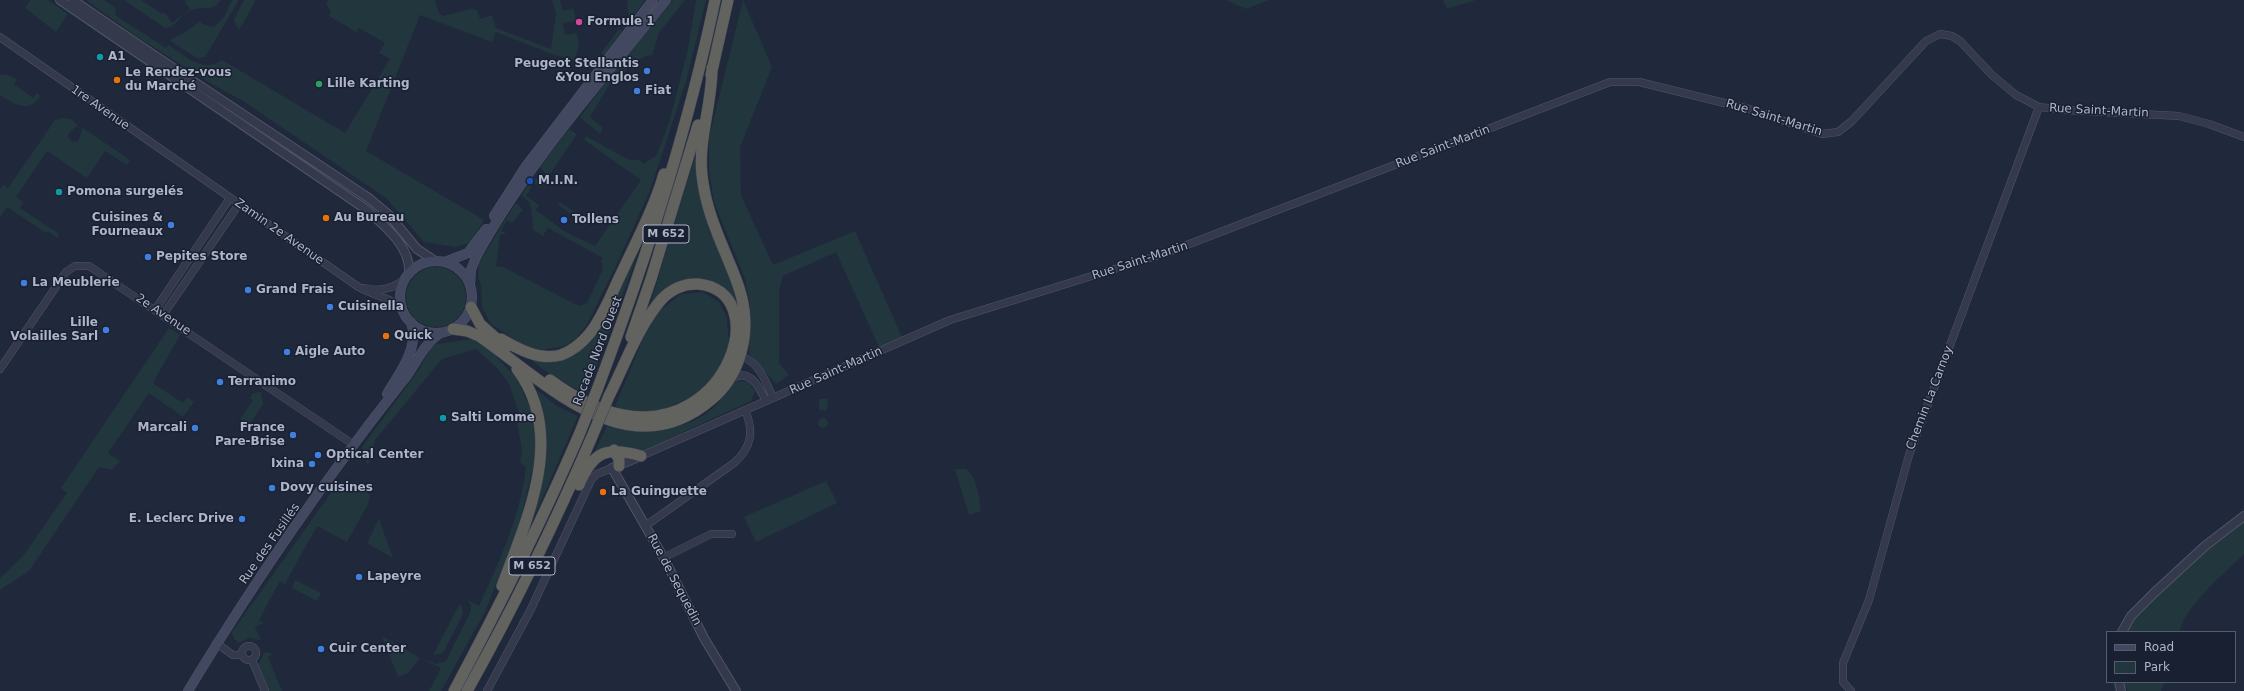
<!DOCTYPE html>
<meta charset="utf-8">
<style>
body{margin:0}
#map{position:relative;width:2244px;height:691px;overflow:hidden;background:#20283c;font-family:"DejaVu Sans",sans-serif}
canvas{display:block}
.legend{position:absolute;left:2106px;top:631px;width:130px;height:52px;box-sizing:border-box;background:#192031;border:1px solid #555c6d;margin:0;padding:5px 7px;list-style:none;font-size:12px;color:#afb5c8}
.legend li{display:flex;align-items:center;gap:8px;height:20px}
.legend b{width:20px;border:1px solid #555c6d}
</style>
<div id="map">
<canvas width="2244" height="691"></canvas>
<ul class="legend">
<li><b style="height:5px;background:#42485f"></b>Road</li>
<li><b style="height:11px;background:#22363d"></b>Park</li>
</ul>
</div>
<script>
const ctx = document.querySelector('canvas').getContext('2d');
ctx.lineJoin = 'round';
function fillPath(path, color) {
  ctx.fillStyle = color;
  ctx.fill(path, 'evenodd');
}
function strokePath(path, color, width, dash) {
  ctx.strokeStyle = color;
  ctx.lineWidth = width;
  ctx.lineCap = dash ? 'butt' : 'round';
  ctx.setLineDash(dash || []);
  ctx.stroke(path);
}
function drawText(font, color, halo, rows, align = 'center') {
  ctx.font = font + ' "DejaVu Sans",sans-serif';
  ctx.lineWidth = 3;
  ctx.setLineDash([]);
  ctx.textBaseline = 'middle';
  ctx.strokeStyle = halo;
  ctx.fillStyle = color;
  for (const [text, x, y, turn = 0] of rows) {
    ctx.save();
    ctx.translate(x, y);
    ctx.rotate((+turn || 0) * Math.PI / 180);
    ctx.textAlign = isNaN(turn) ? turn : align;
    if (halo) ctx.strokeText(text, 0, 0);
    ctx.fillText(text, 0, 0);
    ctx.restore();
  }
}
fillPath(new Path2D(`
 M 30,0 L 48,0 L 68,14 L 56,32 L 25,8 Z
 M 86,0 L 104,0 L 116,8 L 115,15 L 166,48 L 169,45 C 185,56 203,74 222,60 L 345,133 L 390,59 L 379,53 L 385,43 L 359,28 L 356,32 L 329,16 L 331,13 L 326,2 L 329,0 L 435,0 L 439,14 L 443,16 L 470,9 L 477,10 L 480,19 L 492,15 L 496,28 L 551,49 L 556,13 L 552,0 L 560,0 L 562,10 L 574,9 L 576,21 L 563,23 L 565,35 L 577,33 L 579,46 L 574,60 L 552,54 L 496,32 L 492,42 L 420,15 L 366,151 L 484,220 L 470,243 L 456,247 L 424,242 L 386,198 L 243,101 L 210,83 L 133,34 Z
 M 124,0 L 141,0 L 161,13 L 166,14 L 172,23 L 190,9 L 185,2 L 187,0 L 221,0 C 212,13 198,5 187,12 C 178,18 176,27 165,28 Z
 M 232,0 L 239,0 L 205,57 L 197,58 L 169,40 L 184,33 L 200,21 L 202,24 L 214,27 L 224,17 Z
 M 244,0 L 256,0 L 239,30 L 234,20 Z
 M 627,0 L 645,0 L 625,28 L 622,26 L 629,17 Z
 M 673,0 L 685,0 L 659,33 L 652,55 C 634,58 626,69 616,83 L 612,80 L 590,117 L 603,128 L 600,134 L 580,117 L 609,78 Z
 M 696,0 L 706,0 L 687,78 L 650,191 L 615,268 L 586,326 L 573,342 L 564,346 L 542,350 L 525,346 L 491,324 L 482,307 L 481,285 L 478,277 L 479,263 L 515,204 L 517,203 L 523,210 L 512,223 L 507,220 L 501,231 L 507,234 L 500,234 L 496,266 L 503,267 L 579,306 L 587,303 L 603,269 L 601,261 L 603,258 L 548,228 L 543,236 L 533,230 L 531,207 L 530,203 L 521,195 L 533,178 L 539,179 L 544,183 L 541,187 L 534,183 L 526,196 L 539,205 L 536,210 L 564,231 L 595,246 L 641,180 L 584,140 L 586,136 L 629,160 L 640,160 L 643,164 L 656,156 L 669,123 L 688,49 Z
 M 743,0 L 772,67 L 740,147 L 741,195 L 773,265 L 855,231 L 902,337 L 879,347 L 836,252 L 783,276 L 779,291 L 779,363 L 789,375 L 776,384 L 749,353 L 750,304 L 745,279 L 714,202 L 709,170 L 709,138 Z
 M 1226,0 L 1269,0 L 1246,9 Z
 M 1443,0 L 1476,0 L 1447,9 Z
 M 619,29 L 622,31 L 604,56 L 601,53 Z
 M 0,74 L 8,75 L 17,79 L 14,84 L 33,98 L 37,93 L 40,96 C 29,114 14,104 0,95 Z
 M 62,118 L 71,119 L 78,125 L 68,134 L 69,139 L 73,142 L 78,141 L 83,128 L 130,160 L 127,165 L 105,151 L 87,178 L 47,151 L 16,197 L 23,202 L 20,208 L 59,234 L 57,238 L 48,231 L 46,233 L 7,207 L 0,217 L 0,189 L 3,185 L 8,188 L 55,120 Z
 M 569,129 L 577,134 L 548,177 L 540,167 Z
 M 695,156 L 698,184 L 708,227 L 735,290 L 741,323 L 735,305 L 700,280 L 649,308 Z
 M 560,202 L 589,222 L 586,225 L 558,205 Z
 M 644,237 L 586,395 L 542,369 L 529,358 C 540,357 564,358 574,354 C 601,342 631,265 644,237 Z
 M406 297a30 30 0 1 1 60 0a30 30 0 1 1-60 0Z
 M 703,292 L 719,302 L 727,318 L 729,346 L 717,375 L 694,396 L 664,409 L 637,412 L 614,409 L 643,339 L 656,314 L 681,294 Z
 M 169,328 L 180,335 L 154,381 L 154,384 L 183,403 L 187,397 L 194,402 L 183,417 L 149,393 L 108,453 L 120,461 L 112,470 L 99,467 L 29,571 L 0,590 L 0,578 L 23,556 L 67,493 L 61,488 Z
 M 472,339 L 492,352 L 516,377 L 535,419 L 537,441 L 535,458 L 520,522 L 486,610 L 441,691 L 429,691 L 441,668 L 420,658 L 408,673 L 398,677 L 382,636 L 420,658 L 437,664 L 446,661 L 471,611 L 471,605 L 467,600 L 479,606 C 499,562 521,515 526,467 L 520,462 L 522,450 L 517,422 L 519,412 L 509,384 L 499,370 L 476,349 L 442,359 L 375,440 L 368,467 L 362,447 L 420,368 L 431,347 L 436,344 Z
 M 741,381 L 748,382 L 755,391 L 751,401 L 640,452 L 614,446 L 605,447 L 592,457 L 607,426 C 644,432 690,434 718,403 C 724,396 728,388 735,382 Z
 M 537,390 L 557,406 L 578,416 L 526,536 C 534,507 547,475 547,445 C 547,426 542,408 537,390 Z
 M 261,392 L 263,404 L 249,425 L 240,419 L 253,400 L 250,398 L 253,393 Z
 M 819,399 L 828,399 L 827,410 L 819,410 Z
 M818 423a5 5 0 1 1 10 0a5 5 0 1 1-10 0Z
 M 955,469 L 966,469 C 978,480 979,496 981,511 L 969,515 Z
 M 826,481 L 837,503 L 756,542 L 744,517 Z
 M 338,483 C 353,480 364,481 370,496 L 368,504 L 347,542 L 317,526 L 285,584 L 280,581 L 259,620 L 264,623 L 255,627 L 261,640 L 249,638 L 238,643 L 233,637 L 232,632 Z
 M 379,519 L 393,558 L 367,543 Z
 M 2244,520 L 2244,554 C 2224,574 2186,605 2179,632 L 2125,632 C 2154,587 2203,554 2244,520 Z
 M 295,580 L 321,593 L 317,601 L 292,588 Z
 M 460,603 L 463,612 L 461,618 L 443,653 L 433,655 Z
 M 268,652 L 273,655 L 268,657 L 282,691 L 269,691 L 258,664 L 264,653 Z
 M 2122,682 L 2165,682 L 2161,691 L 2128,691 Z`), '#22363d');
const minor = new Path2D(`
 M 0,37 L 357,286 C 372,295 390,297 402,309
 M 365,288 C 380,292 393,289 405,279
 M 155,310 L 230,198
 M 163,315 L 239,204
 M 740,356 C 759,361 766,382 773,398
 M 0,369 L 66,272 L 75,266 L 89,266 L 354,445
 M 730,380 C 748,366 759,386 766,401
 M 641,456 L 950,320 L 1166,253 L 1610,82 L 1639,82 L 1749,109 L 1822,134 L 1838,132 L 1852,121 L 1926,41 L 1940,34 L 1952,36 L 1960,41 L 1992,75 L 2016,95 L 2039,107 L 2066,110 L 2179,116 L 2209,124 L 2244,137
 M 644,524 L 651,522 L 734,463 C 752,447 754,431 745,410
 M 663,558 L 711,534 L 732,534
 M 216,643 L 233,655 L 242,655
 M242 653a7 7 0 1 1 14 0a7 7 0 1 1-14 0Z
 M 252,660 L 265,691
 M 487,691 L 531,609 L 591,480 L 597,474 L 612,468
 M 1851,691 L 1843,682 L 1843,663 L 1869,600 L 1909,455 L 2039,107`);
const tertiary = new Path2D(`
 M 60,0 L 367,210 C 385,226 411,247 409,273
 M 73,0 C 171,68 271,132 370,199 L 389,215 L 417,249 L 435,261
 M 641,456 L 612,468 L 666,562 L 704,638 L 736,691
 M 2122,632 L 2131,616 L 2154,593 L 2205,546 L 2244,516
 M 2119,682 L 2121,691`);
const secondary = new Path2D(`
 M 494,216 L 526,166 L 653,0
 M400 297a36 36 0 1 1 72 0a36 36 0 1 1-72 0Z
 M 445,262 L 468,253 L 486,229
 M 470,285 L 471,270 L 476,257 C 527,163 600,83 666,0
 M 387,394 C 399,373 420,348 411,322
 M 188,691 C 252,585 325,479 402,382 C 415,367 423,343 441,333`);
const trunk = new Path2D(`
 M 711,75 L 728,0
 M 471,307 L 480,324 L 506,347
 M 453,329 L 467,331 L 479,336 C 546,382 628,471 712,399 C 738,377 748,342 744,310 C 742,292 734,274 727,257 C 716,231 705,205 702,175 C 698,139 712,105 712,68
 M 631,337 L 651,279 L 698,125
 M 501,339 C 518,349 540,361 561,355 C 572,351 582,343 590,333 C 604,315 612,292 622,272 C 637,240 654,208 664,174
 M 550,380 C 572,396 596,410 623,415 C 730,435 774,291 698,284 C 684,283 670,290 661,300 C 638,327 625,364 609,396
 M 597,390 C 645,263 687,134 715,0
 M 614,450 L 619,459 L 619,466
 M 579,485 C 593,451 607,446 641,456
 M 502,586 C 527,518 567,436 517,369
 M 454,691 C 499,607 541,523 579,435
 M 467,691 C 513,609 554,525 591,439`);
strokePath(minor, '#4f5567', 8);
strokePath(tertiary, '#4f5567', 10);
strokePath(secondary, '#4f5567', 10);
strokePath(trunk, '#3c4254', 12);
strokePath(minor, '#343a4c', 7);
strokePath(tertiary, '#343a4c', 8);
strokePath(secondary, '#42485f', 9);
strokePath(trunk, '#62625e', 11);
const trunkBridge = new Path2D(`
 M 579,435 L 597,390
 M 591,439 L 609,396`);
strokePath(trunkBridge, '#3c4254', 12, []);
strokePath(trunkBridge, '#62625e', 11);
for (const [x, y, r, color] of [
 [579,22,4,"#d1479c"],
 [100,57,4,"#0f9aa8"],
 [647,71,4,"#3f7fe0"],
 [117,80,4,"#e8710a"],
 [319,84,4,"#2e9e5b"],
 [637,91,4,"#3f7fe0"],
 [530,181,4,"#1a4fb4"],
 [59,192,4,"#0f9aa8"],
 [326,218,4,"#e8710a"],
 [564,220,4,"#3f7fe0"],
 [171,225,4,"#3f7fe0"],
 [148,257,4,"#3f7fe0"],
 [24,283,4,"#3f7fe0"],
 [248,290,4,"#3f7fe0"],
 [330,307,4,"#3f7fe0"],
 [106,330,4,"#3f7fe0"],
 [386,336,4,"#e8710a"],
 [287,352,4,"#3f7fe0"],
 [220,382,4,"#3f7fe0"],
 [443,418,4,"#0f9aa8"],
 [195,428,4,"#3f7fe0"],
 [293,435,4,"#3f7fe0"],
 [318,455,4,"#3f7fe0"],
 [312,464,4,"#3f7fe0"],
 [272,488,4,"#3f7fe0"],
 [603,492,4,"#e8710a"],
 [242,519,4,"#3f7fe0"],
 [359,577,4,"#3f7fe0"],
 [321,649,4,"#3f7fe0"]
]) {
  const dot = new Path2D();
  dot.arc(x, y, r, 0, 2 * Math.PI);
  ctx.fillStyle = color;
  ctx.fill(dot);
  strokePath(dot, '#192031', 1.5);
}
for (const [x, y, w] of [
 [666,234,46],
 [532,566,46]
]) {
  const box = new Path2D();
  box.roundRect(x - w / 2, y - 9, w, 18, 3);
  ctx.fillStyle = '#192031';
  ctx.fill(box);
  strokePath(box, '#afb5c8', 1);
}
drawText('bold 11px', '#afb5c8', null, [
 ["M 652",666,234],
 ["M 652",532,566]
]);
drawText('bold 12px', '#afb5c8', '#192031', [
 ["Formule 1",587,22],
 ["A1",108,57],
 ["Peugeot Stellantis",639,64,"right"],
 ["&You Englos",639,78,"right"],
 ["Le Rendez-vous",125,73],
 ["du Marché",125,87],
 ["Lille Karting",327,84],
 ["Fiat",645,91],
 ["M.I.N.",538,181],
 ["Pomona surgelés",67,192],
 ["Cuisines &",163,218,"right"],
 ["Fourneaux",163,232,"right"],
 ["Au Bureau",334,218],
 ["Tollens",572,220],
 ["Pepites Store",156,257],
 ["La Meublerie",32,283],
 ["Grand Frais",256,290],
 ["Cuisinella",338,307],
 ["Lille",98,323,"right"],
 ["Volailles Sarl",98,337,"right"],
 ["Quick",394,336],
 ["Aigle Auto",295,352],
 ["Terranimo",228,382],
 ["Salti Lomme",451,418],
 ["Marcali",187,428,"right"],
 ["France",285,428,"right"],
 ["Pare-Brise",285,442,"right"],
 ["Optical Center",326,455],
 ["Ixina",304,464,"right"],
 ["Dovy cuisines",280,488],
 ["La Guinguette",611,492],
 ["E. Leclerc Drive",234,519,"right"],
 ["Lapeyre",367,577],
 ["Cuir Center",329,649]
], 'left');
drawText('12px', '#afb5c8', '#192031', [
 ["1re Avenue",100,108,35],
 ["Rue Saint-Martin",2099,111,3],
 ["Rue Saint-Martin",1774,118,17],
 ["Rue Saint-Martin",1443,147,-21],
 ["Zamin 2e Avenue",279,232,35],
 ["Rue Saint-Martin",1140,261,-18],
 ["2e Avenue",163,315,34],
 ["Rocade Nord Ouest",598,351,-69],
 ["Rue Saint-Martin",836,371,-24],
 ["Chemin La Carnoy",1930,398,-69],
 ["Rue des Fusillés",270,544,-55],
 ["Rue de Sequedin",674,580,62]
]);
</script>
